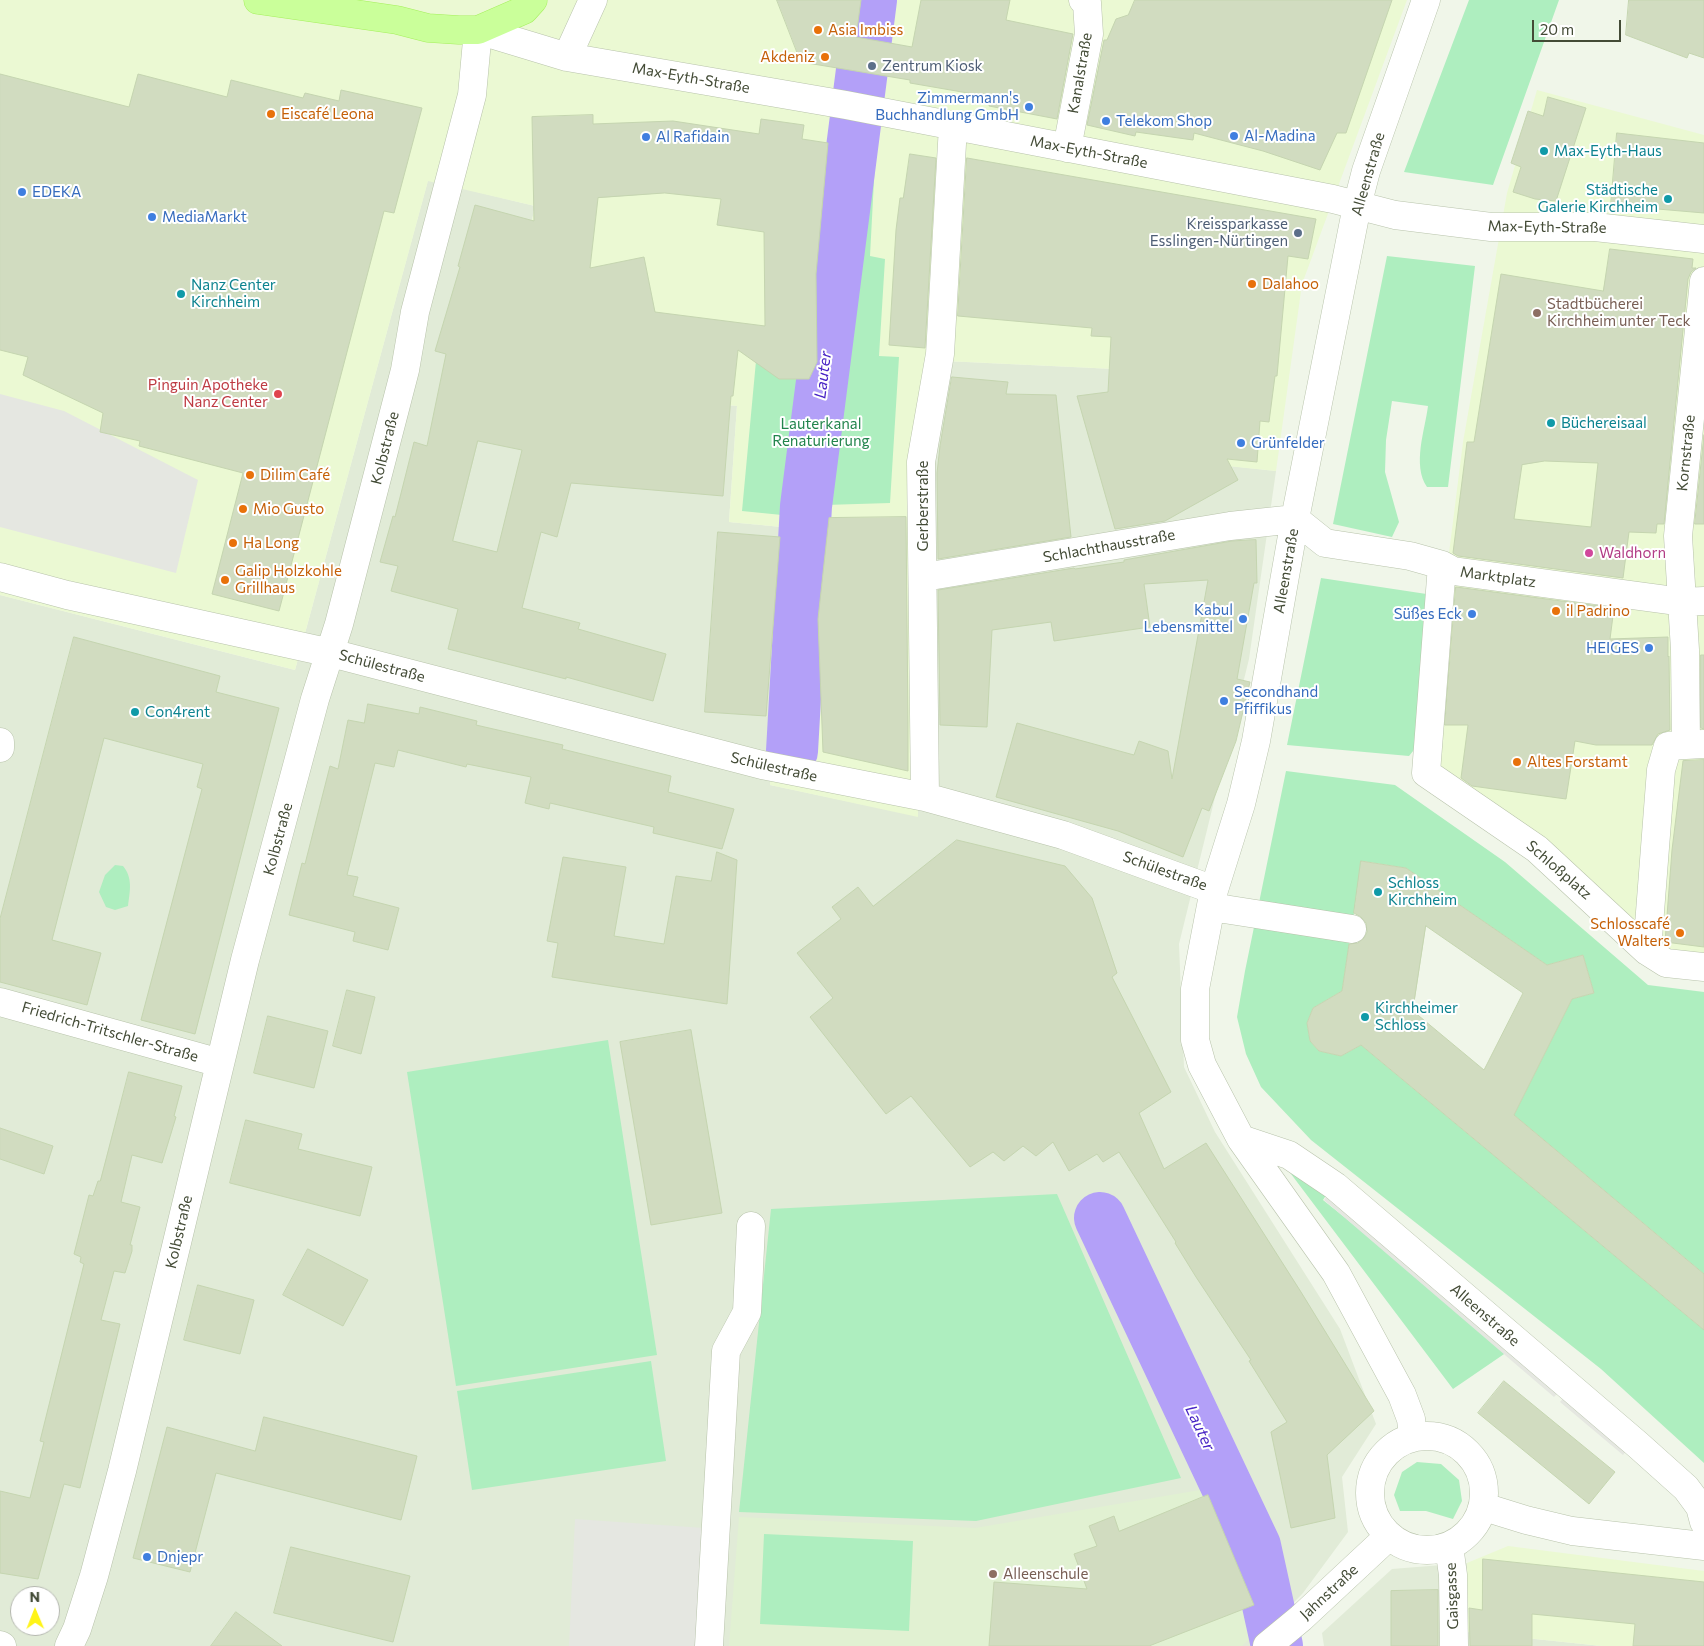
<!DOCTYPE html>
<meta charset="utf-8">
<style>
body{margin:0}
#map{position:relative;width:1704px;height:1646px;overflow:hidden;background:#f0f6e9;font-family:Commissioner,sans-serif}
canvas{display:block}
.north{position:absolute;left:10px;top:1586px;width:50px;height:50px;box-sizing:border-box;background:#fff;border:1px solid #b4b7af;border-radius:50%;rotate:359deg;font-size:14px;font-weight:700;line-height:20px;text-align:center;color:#434b36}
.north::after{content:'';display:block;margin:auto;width:18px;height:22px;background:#fff418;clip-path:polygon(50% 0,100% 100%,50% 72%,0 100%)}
.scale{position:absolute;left:1532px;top:20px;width:89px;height:22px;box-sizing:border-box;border:2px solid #434b36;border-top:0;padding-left:6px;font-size:15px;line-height:18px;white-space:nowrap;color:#434b36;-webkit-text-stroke:4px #fff;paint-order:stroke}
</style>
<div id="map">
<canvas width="1704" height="1646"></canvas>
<div class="north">N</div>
<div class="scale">20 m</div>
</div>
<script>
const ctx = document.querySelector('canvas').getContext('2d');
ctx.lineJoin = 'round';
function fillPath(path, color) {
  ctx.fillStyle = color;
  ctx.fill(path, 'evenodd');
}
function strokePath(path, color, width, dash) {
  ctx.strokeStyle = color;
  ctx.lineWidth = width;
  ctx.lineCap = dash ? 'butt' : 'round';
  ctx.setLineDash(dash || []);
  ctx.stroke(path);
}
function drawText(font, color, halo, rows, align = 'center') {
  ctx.font = font + ' Commissioner,sans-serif';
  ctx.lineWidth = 4;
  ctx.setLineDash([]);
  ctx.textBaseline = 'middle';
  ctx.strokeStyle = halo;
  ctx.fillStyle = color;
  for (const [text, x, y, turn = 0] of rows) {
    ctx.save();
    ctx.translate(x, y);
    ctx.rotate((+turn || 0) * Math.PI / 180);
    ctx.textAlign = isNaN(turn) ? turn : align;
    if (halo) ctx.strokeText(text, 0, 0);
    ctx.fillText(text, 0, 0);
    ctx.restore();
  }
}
fillPath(new Path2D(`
 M 428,180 L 535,206 L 498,381 L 737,406 L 729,522 L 793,528 L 770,785 L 918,816 L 914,448 L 924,360 L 1137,370 L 1148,457 L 1276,471 L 1249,659 L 1179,944 L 1184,1067 L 1215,1132 L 1340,1329 L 1376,1424 L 1342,1477 L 1348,1532 L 1303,1593 L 1257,1640 L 1259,1646 L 0,1646 L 0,595 L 295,670 ZM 20,1596 L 50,1596 L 50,1626 L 20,1626 Z
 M 1467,1563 L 1468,1632 L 1602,1646 L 1324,1646 L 1322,1633 L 1392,1569 Z`), '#e1ebd7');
fillPath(new Path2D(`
 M 0,0 L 1407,0 L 1302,284 L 1276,471 L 1148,458 L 1136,370 L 924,360 L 914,448 L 918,817 L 770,785 L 793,528 L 729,522 L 737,406 L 498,381 L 535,206 L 505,199 L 428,181 L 295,670 L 0,595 Z
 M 1537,90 L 1704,135 L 1704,958 L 1664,953 L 1435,771 L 1448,561 L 1463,442 L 1507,193 Z
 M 1508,1546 L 1704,1571 L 1704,1646 L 1602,1646 L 1468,1632 L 1467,1563 Z`), '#ebf9d3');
fillPath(new Path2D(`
 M 1218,1487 L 1269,1619 L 1242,1646 L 729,1646 L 739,1517 L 975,1528 Z`), '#e1f1d2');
fillPath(new Path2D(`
 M 1469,0 L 1559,0 L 1493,185 L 1404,172 Z
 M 836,154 L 875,161 L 870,256 L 885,259 L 879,356 L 899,357 L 890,503 L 825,505 L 792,516 L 742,511 L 756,361 L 829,361 Z
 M 1387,256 L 1475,266 L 1448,487 L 1427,487 C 1412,465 1425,430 1428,406 L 1392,401 L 1386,440 L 1385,472 L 1399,522 L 1392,537 L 1333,524 Z
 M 1321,578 L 1433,595 L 1418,745 L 1409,756 L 1287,745 Z
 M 1286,771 L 1395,785 L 1505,862 L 1648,985 L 1704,992 L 1704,1283 L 1703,1273 L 1514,1115 L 1572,999 L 1594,993 L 1583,955 L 1547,965 L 1406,868 L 1362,861 L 1342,991 L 1313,1008 L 1307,1023 L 1310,1041 L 1319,1051 L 1341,1056 L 1361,1045 L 1704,1330 L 1704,1463 L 1601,1369 L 1311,1140 L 1261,1087 L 1246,1054 L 1237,1017 L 1245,971 Z
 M 115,865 L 123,866 C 133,878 130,891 128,906 L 115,910 L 106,907 L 99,892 L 105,875 Z
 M 608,1040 L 657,1355 L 456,1386 L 407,1072 Z
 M 1282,1162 L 1328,1192 L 1323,1200 L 1510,1350 L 1453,1389 Z
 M 1057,1194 L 1181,1478 L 976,1521 L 739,1512 L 771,1209 Z
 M 651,1361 L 666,1461 L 472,1490 L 457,1391 Z
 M 1417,1462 L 1441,1464 L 1459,1480 L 1462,1501 L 1453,1519 L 1426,1511 L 1400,1511 L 1394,1495 L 1402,1472 Z
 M 764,1534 L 913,1541 L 909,1631 L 760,1624 Z`), '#aeeebf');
fillPath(new Path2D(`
 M 0,394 L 64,411 L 198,480 L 176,573 L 0,527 Z
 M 1330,1192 L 1562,1389 L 1554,1397 L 1324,1200 Z
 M 1568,1393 L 1630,1446 L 1623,1455 L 1560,1402 Z
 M 575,1519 L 704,1528 L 697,1646 L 569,1646 Z`), '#e5e7e1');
strokePath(new Path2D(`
 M 792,751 L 806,506 L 871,0
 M 1100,1218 L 1255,1546 L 1277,1646`), '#b3a0f8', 52);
const building = new Path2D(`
 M 777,0 L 861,0 L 856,37 L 912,47 L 921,0 L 1010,0 L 1006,20 L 1073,34 L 1057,119 L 989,106 L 991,97 L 910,83 L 910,80 L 801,62 Z
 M 1135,0 L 1392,0 L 1346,133 L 1337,133 L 1320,170 L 1263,151 L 1194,133 L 1193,140 L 1136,132 L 1135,136 L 1087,125 L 1104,40 L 1107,40 L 1116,19 L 1128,15 Z
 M 1629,0 L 1704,0 L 1704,58 L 1689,53 L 1687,58 L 1626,35 Z
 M 0,74 L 129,107 L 138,74 L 227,97 L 231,80 L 303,98 L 305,93 L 339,101 L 341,90 L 422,108 L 394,213 L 384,211 L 279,611 L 212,594 L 243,473 L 139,446 L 140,441 L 100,432 L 103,413 L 23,375 L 28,357 L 0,350 Z
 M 1548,97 L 1586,108 L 1556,201 L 1535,199 L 1513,192 L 1521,167 L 1511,163 L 1528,111 L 1543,116 Z
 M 593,115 L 593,124 L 673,121 L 759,134 L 761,119 L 804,125 L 802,139 L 828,143 L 816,274 L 817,362 L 809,379 L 779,379 L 738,350 L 733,396 L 731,396 L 723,496 L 571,483 L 557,537 L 541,532 L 522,608 L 580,623 L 578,629 L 666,654 L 653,701 L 566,677 L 566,679 L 448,649 L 458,609 L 391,591 L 398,566 L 380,562 L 393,516 L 395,517 L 414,442 L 427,446 L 446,354 L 435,351 L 460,267 L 458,266 L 475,205 L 534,221 L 532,117 ZM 665,193 L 721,199 L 717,225 L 764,232 L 765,326 L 655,312 L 644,257 L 590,268 L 598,198 ZM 478,441 L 522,450 L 497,552 L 453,541 Z
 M 1617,133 L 1704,143 L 1704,213 L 1611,205 Z
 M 910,154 L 936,158 L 925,348 L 889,345 L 896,230 L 900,198 L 903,198 Z
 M 967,158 L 1316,219 L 1308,259 L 1288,256 L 1277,376 L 1275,376 L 1269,422 L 1260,421 L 1257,462 L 1227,459 L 1238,480 L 1165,521 L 1115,529 L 1077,396 L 1108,392 L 1111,337 L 1091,336 L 1092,328 L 958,316 Z
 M 1610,249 L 1693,259 L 1692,268 L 1696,268 L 1691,272 L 1688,279 L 1664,524 L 1657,524 L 1656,533 L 1629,532 L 1623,578 L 1458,556 L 1453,553 L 1467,442 L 1474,442 L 1501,274 L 1603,291 ZM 1545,461 L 1598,463 L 1591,527 L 1514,519 L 1522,465 Z
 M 952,377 L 1008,382 L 1006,394 L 1056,395 L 1071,537 L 938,559 L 937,473 L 940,446 Z
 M 1704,435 L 1704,524 L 1695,524 Z
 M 906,517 L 908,724 L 908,771 L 823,752 L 818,619 L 829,518 Z
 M 718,532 L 780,537 L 766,716 L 705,712 Z
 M 1256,540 L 1257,583 L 1254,583 L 1237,679 L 1250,682 L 1236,741 L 1209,811 L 1202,808 L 1183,857 L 1118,831 L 996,797 L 1017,723 L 1134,755 L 1139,741 L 1168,751 L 1172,779 L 1208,580 L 1144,584 L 1150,627 L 1054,641 L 1051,622 L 992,630 L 987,727 L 940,725 L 938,590 L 1074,568 L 1075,569 L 1124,562 L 1124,560 L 1232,541 Z
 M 1456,587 L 1614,608 L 1610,639 L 1668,637 L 1668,657 L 1669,656 L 1670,730 L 1658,734 L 1652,745 L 1596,745 L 1575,741 L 1566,799 L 1472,786 L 1461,778 L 1468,725 L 1445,725 Z
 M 74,637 L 220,676 L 216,692 L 279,708 L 195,1034 L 141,1020 L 202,789 L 197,787 L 203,764 L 104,738 L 52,940 L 101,953 L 87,1005 L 0,982 L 0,919 Z
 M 1701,655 L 1704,655 L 1704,729 L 1701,728 Z
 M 368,704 L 419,714 L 420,707 L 477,721 L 476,725 L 563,745 L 562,749 L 671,776 L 668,792 L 734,809 L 722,849 L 653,833 L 654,827 L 550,803 L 549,809 L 525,803 L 531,777 L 467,764 L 466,767 L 398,750 L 394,767 L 375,763 L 347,875 L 358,877 L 353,896 L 399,908 L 388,950 L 353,941 L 355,932 L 289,915 L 302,863 L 305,864 L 330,766 L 338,769 L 348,720 L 364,723 Z
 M 1704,760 L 1704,947 L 1665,942 L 1672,850 L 1683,761 Z
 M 957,840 L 1065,866 L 1092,898 L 1117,973 L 1112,977 L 1171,1092 L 1139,1113 L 1164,1169 L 1206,1143 L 1301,1292 L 1374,1411 L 1327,1455 L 1335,1518 L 1291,1528 L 1271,1432 L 1287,1422 L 1249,1361 L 1251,1360 L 1196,1277 L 1175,1243 L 1176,1242 L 1119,1152 L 1103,1162 L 1097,1154 L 1069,1171 L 1053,1142 L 1036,1156 L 1023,1146 L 1004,1161 L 993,1152 L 970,1167 L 911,1096 L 886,1114 L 810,1017 L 833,998 L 797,953 L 841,919 L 832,907 L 858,887 L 873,906 Z
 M 717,852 L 737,860 L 727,1004 L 552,977 L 558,943 L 547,941 L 563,857 L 626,867 L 614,936 L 664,944 L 676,876 L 711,881 Z
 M 1361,861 L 1406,868 L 1547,965 L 1583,955 L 1594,993 L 1572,999 L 1514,1115 L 1704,1274 L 1704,1330 L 1361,1045 L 1341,1056 L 1319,1051 L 1310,1041 L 1307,1023 L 1313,1008 L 1342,991 L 1349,944 L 1358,943 L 1364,938 L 1367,932 L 1366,923 L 1361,917 L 1354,913 ZM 1426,926 L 1523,993 L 1484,1070 L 1413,1011 Z
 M 347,990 L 375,997 L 361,1054 L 333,1046 Z
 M 268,1016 L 328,1031 L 314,1088 L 254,1073 Z
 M 691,1030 L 722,1213 L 651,1225 L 620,1042 Z
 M 129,1072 L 182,1086 L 174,1116 L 176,1117 L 162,1163 L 132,1155 L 121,1202 L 140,1207 L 130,1245 L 132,1245 L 132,1251 L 125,1273 L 114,1271 L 101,1320 L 120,1324 L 80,1488 L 64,1484 L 38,1579 L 0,1573 L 0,1491 L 30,1498 L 44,1442 L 40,1441 L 84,1264 L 80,1262 L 81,1257 L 74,1254 L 89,1195 L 93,1196 L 98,1181 L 100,1181 Z
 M 246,1120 L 302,1134 L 298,1149 L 372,1167 L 360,1216 L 230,1183 Z
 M 0,1128 L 53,1146 L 44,1174 L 0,1159 Z
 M 308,1249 L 368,1280 L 343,1326 L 283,1295 Z
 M 198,1285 L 254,1300 L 240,1354 L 184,1340 Z
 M 1504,1381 L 1615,1472 L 1589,1504 L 1478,1413 Z
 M 264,1417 L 417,1456 L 401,1520 L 216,1473 L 190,1572 L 133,1558 L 167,1427 L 255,1451 Z
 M 1208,1495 L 1254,1605 L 1149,1646 L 989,1646 L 994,1582 L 1087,1589 L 1074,1554 L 1097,1546 L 1089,1526 L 1114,1516 L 1119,1531 Z
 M 291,1547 L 410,1576 L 393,1642 L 274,1613 Z
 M 1483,1559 L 1704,1582 L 1704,1646 L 1633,1646 L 1635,1624 L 1532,1614 L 1532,1646 L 1470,1646 L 1469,1608 L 1482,1610 Z
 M 1438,1590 L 1438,1646 L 1391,1646 L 1391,1591 Z
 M 236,1612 L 282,1646 L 211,1646 Z`);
fillPath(building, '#d1dcc0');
strokePath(building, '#c5d5b0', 1);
const minor = new Path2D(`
 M 567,57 L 593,0
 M 1067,148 L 1089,34 L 1087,3 L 1083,0
 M 1295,519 L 1325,543 L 1410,556 L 1442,565 L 1453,571 L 1683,602 L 1704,601
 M 1442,565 L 1426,773 L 1537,849 L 1647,951 L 1666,963 L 1704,967
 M 0,577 L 67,595 L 331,653 L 762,765 L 925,797 L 1063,835 L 1214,890
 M 924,577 L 1230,526 L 1295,519
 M 0,742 L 0,748
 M 1686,744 L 1685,650 L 1678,536 L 1704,281
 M 925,797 L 921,462 L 940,354 L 953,126
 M 1211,907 L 1352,929
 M 1647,951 L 1661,770 L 1668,746 L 1703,744
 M 0,1002 L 220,1063
 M 1241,1139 L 1289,1155 L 1335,1186 L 1638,1445 L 1686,1488 L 1700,1507 L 1704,1522
 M1370 1493a57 57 0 1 1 114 0a57 57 0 1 1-114 0Z
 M 1413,1436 L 1411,1419 L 1402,1395 L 1336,1273 L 1241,1139 L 1202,1065 L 1195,1040 L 1195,989 L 1214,890 L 1241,804 L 1256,741 L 1295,519 L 1357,206 L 1366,171 L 1426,0
 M 1484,1507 L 1526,1520 L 1572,1531 L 1704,1546
 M 1449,1546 L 1453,1575 L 1454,1646
 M 0,1645 L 2,1646
 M 69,1646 L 77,1629 L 94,1576 L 122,1471 L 245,960 L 315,699 L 339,624 L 405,370 L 415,312 L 472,95 L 478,30 L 567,57 L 846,105 L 1333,199 L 1395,215 L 1491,227 L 1595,227 L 1704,239
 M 709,1646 L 726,1351 L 747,1312 L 751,1226
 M 1267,1646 L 1301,1618 L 1388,1537`);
const major = new Path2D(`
 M 258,0 L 397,20 L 428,28 L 459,30 L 478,30 L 524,10 L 533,0`);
strokePath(minor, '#b8c3ab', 29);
strokePath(major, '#a6f05d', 29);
strokePath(minor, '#fff', 28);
strokePath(major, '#caff9a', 28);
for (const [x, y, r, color] of [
 [818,30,5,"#e8710a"],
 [825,57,5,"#e8710a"],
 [872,66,5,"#5c6f8a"],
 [1029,107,5,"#3f7fe0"],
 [271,114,5,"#e8710a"],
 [1106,121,5,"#3f7fe0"],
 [1234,136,5,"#3f7fe0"],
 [646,137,5,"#3f7fe0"],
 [1544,151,5,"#0f9aa8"],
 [22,192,5,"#3f7fe0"],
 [1668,199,5,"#0f9aa8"],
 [152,217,5,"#3f7fe0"],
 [1298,233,5,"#5c6f8a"],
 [1252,284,5,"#e8710a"],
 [181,294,5,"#0f9aa8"],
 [1537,313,5,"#8d6e63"],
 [278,394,5,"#e0444e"],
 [1551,423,5,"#0f9aa8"],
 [1241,443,5,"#3f7fe0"],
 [250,475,5,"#e8710a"],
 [243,509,5,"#e8710a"],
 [233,543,5,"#e8710a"],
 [1589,553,5,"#d1479c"],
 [225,580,5,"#e8710a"],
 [1556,611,5,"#e8710a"],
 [1472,614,5,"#3f7fe0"],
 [1243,619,5,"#3f7fe0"],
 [1649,648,5,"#3f7fe0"],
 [1224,701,5,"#3f7fe0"],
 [135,712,5,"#0f9aa8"],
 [1517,762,5,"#e8710a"],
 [1378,892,5,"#0f9aa8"],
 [1680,933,5,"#e8710a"],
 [1365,1017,5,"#0f9aa8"],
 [147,1557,5,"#3f7fe0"],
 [993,1574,5,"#8d6e63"]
]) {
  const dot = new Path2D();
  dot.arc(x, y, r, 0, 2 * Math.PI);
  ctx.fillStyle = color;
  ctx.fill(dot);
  strokePath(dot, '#fff', 2);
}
drawText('15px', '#c56008', '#fff', [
 ["Asia Imbiss",828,30],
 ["Akdeniz",815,57,"right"],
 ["Eiscafé Leona",281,114],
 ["Dalahoo",1262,284],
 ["Dilim Café",260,475],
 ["Mio Gusto",253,509],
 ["Ha Long",243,543],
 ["Galip Holzkohle",235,571],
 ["Grillhaus",235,588],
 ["il Padrino",1566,611],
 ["Altes Forstamt",1527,762],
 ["Schlosscafé",1670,924,"right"],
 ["Walters",1670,941,"right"]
], 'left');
drawText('15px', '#4e5e75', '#fff', [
 ["Zentrum Kiosk",882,66],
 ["Kreissparkasse",1288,224,"right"],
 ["Esslingen-Nürtingen",1288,241,"right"]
], 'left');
drawText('15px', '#434b36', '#fff', [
 ["Kanalstraße",1080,73,-80],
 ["Max-Eyth-Straße",691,78,10],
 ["Max-Eyth-Straße",1089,152,11],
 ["Alleenstraße",1368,174,-74],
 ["Max-Eyth-Straße",1547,227,1],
 ["Kolbstraße",385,448,-76],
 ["Kornstraße",1686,453,-84],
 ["Gerberstraße",923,506,-90],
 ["Schlachthausstraße",1109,546,-10],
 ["Alleenstraße",1286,571,-80],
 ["Marktplatz",1498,577,8],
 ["Schülestraße",382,666,15],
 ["Schülestraße",774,767,13],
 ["Kolbstraße",278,839,-75],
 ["Schloßplatz",1559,870,41],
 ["Schülestraße",1165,871,20],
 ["Friedrich-Tritschler-Straße",110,1032,16],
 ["Kolbstraße",179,1232,-77],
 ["Alleenstraße",1485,1315,41],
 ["Jahnstraße",1329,1592,-43],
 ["Gaisgasse",1452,1596,-92]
]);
drawText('15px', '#366cbe', '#fff', [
 ["Zimmermann's",1019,98,"right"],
 ["Buchhandlung GmbH",1019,115,"right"],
 ["Telekom Shop",1116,121],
 ["Al-Madina",1244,136],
 ["Al Rafidain",656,137],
 ["EDEKA",32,192],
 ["MediaMarkt",162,217],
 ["Grünfelder",1251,443],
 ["Kabul",1233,610,"right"],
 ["Lebensmittel",1233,627,"right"],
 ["Süßes Eck",1462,614,"right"],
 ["HEIGES",1639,648,"right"],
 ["Secondhand",1234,692],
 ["Pfiffikus",1234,709],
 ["Dnjepr",157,1557]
], 'left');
drawText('15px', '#0d838f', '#fff', [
 ["Max-Eyth-Haus",1554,151],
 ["Städtische",1658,190,"right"],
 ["Galerie Kirchheim",1658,207,"right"],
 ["Nanz Center",191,285],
 ["Kirchheim",191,302],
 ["Büchereisaal",1561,423],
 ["Con4rent",145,712],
 ["Schloss",1388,883],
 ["Kirchheim",1388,900],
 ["Kirchheimer",1375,1008],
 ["Schloss",1375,1025]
], 'left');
drawText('15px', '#785e54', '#fff', [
 ["Stadtbücherei",1547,304],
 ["Kirchheim unter Teck",1547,321],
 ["Alleenschule",1003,1574]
], 'left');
drawText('15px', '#be3a42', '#fff', [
 ["Pinguin Apotheke",268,385],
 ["Nanz Center",268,402]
], 'right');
drawText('15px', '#22844c', '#fff', [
 ["Lauterkanal",821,424],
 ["Renaturierung",821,441]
]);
drawText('15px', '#b23c85', '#fff', [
 ["Waldhorn",1599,553]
], 'left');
drawText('italic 16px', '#4723c4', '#fff', [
 ["Lauter",823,375,-83],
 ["Lauter",1200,1428,65]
]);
</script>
